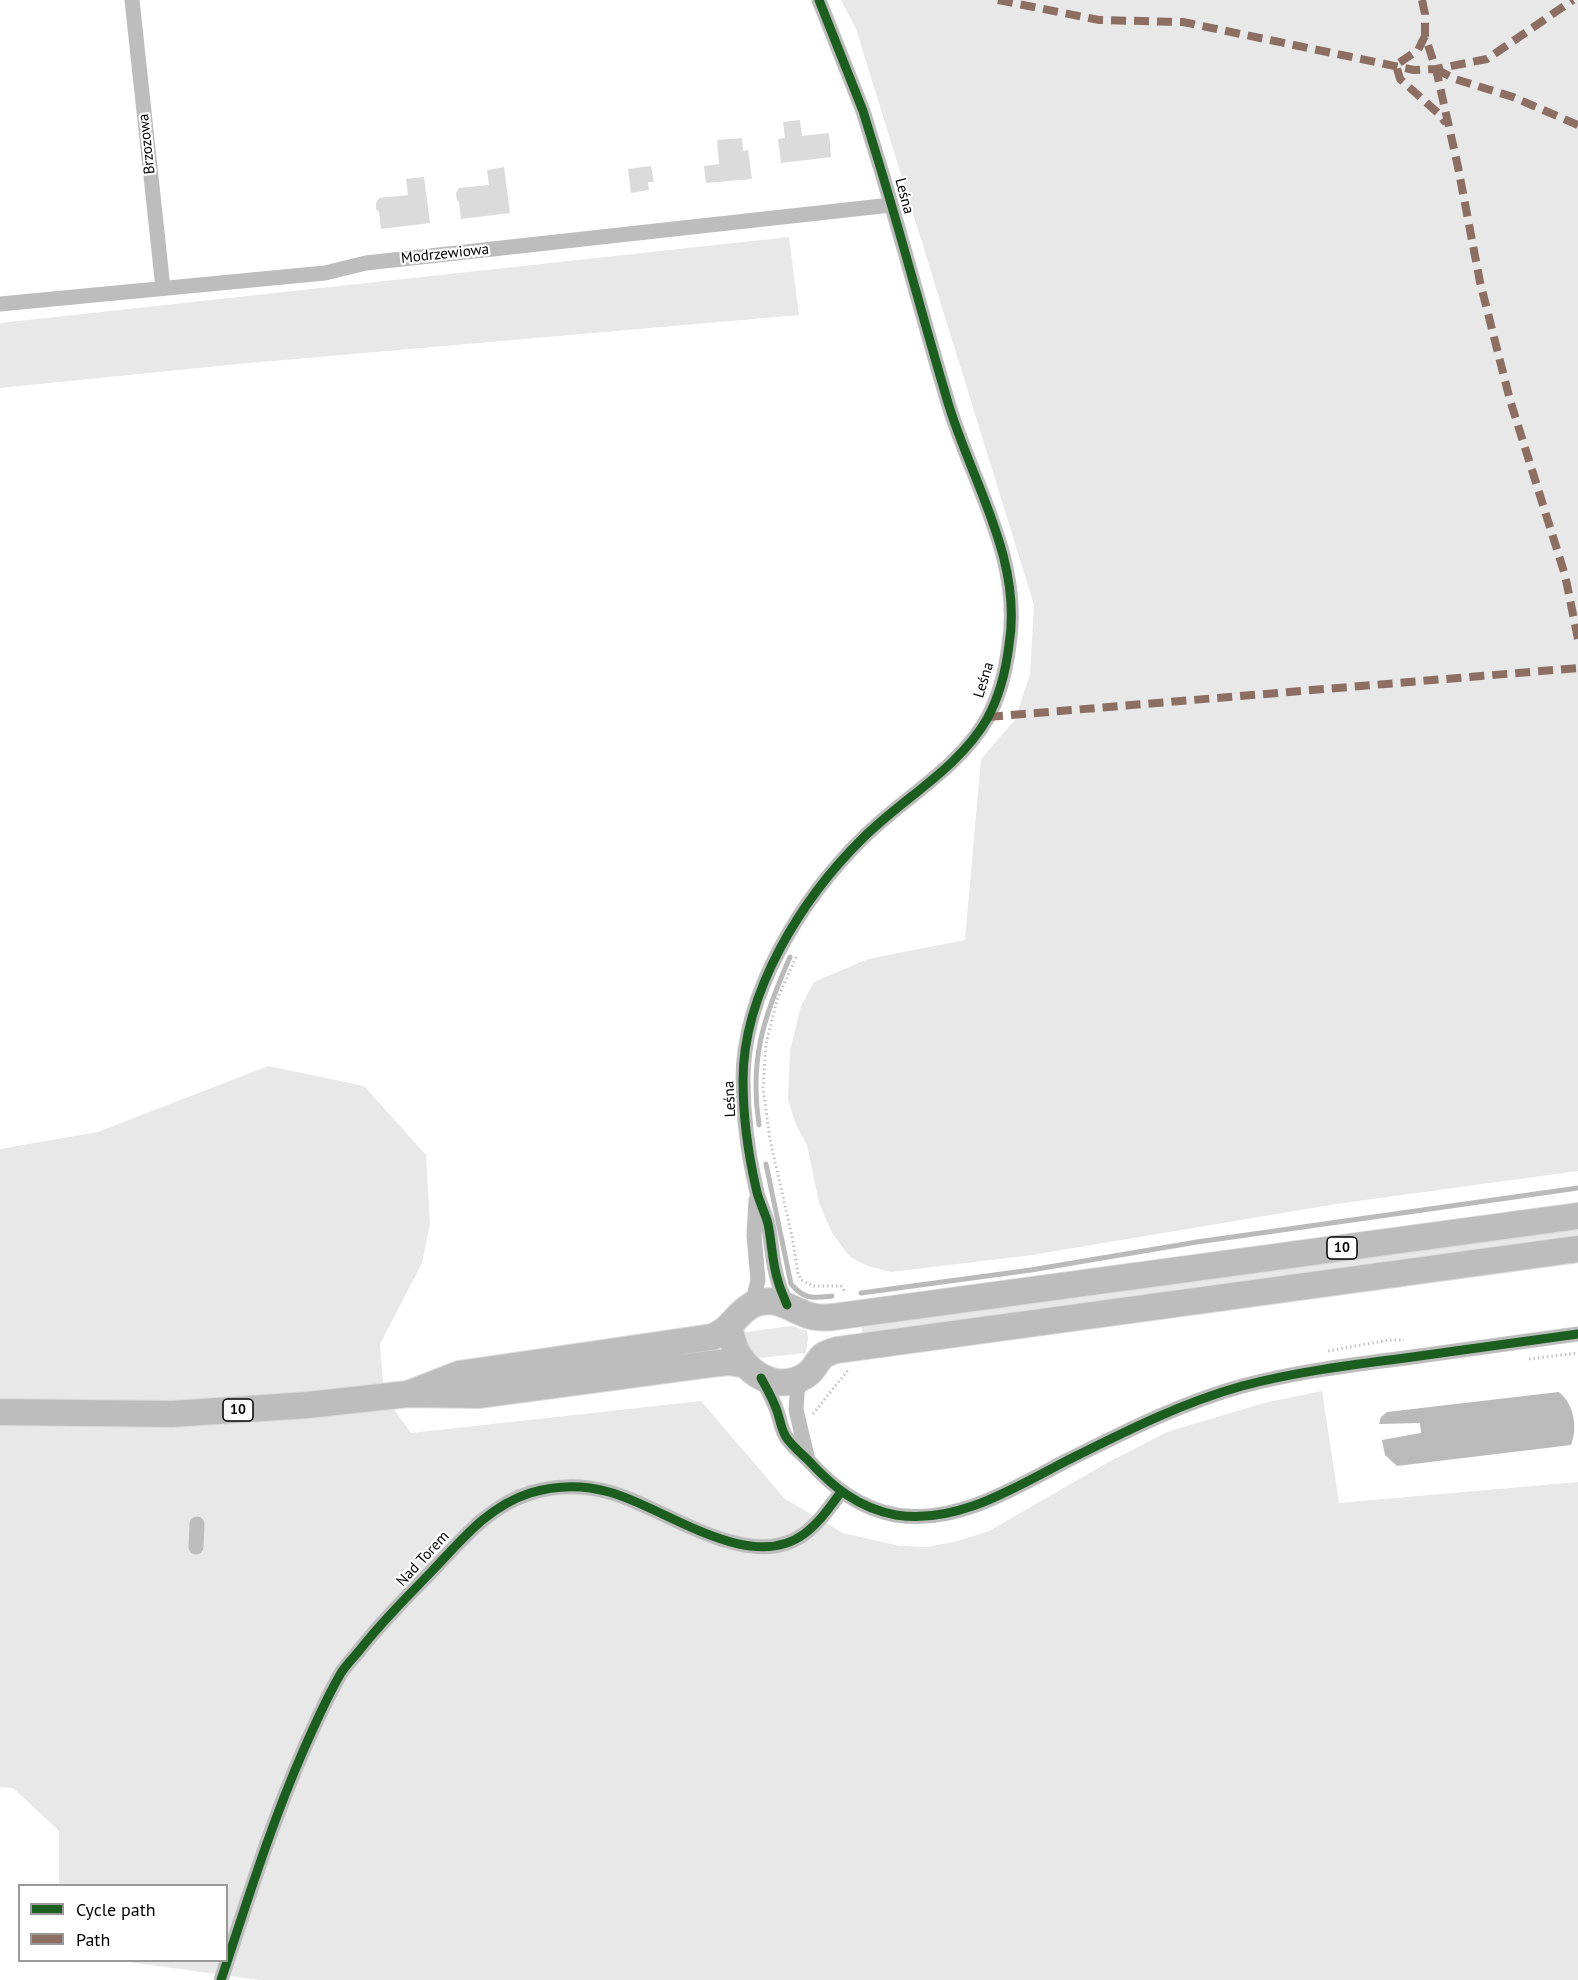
<!DOCTYPE html>
<meta charset="utf-8">
<style>
body{margin:0}
#map{position:relative;width:1578px;height:1980px;overflow:hidden;background:#fff;font-family:"PT Sans",sans-serif}
canvas{display:block}
.legend{position:absolute;left:18px;top:1884px;width:210px;height:78px;box-sizing:border-box;background:#fff;border:2px solid #999;margin:0;padding:8px 10px;list-style:none;font-size:18px;color:#000}
.legend li{display:flex;align-items:center;gap:12px;height:30px}
.legend b{width:30px;border:2px solid #999}
</style>
<div id="map">
<canvas width="1578" height="1980"></canvas>
<ul class="legend">
<li><b style="height:8px;background:#1b5e20"></b>Cycle path</li>
<li><b style="height:8px;background:#8d6e63"></b>Path</li>
</ul>
</div>
<script>
const ctx = document.querySelector('canvas').getContext('2d');
ctx.lineJoin = 'round';
function fillPath(path, color) {
  ctx.fillStyle = color;
  ctx.fill(path, 'evenodd');
}
function strokePath(path, color, width, dash) {
  ctx.strokeStyle = color;
  ctx.lineWidth = width;
  ctx.lineCap = dash ? 'butt' : 'round';
  ctx.setLineDash(dash || []);
  ctx.stroke(path);
}
function drawText(font, color, halo, rows, align = 'center') {
  ctx.font = font + ' "PT Sans",sans-serif';
  ctx.lineWidth = 4.5;
  ctx.setLineDash([]);
  ctx.textBaseline = 'middle';
  ctx.strokeStyle = halo;
  ctx.fillStyle = color;
  for (const [text, x, y, turn = 0] of rows) {
    ctx.save();
    ctx.translate(x, y);
    ctx.rotate((+turn || 0) * Math.PI / 180);
    ctx.textAlign = isNaN(turn) ? turn : align;
    if (halo) ctx.strokeText(text, 0, 0);
    ctx.fillText(text, 0, 0);
    ctx.restore();
  }
}
fillPath(new Path2D(`
 M 841,0 L 1578,0 L 1578,1171 L 1336,1204 L 1032,1255 L 891,1272 L 868,1266 L 850,1257 L 832,1233 L 819,1203 L 807,1145 L 797,1127 L 788,1100 L 790,1051 L 801,1006 L 814,982 L 868,959 L 965,940 L 981,759 L 1015,720 L 1030,674 L 1034,605 L 856,29 Z
 M 789,237 L 799,315 L 238,364 L 0,388 L 0,323 Z
 M 268,1066 L 364,1086 L 426,1155 L 430,1224 L 422,1263 L 380,1344 L 384,1396 L 411,1433 L 701,1401 L 785,1499 L 843,1533 L 900,1546 L 927,1547 L 958,1541 L 989,1531 L 1107,1463 L 1167,1432 L 1264,1403 L 1322,1391 L 1339,1503 L 1578,1482 L 1578,1980 L 260,1980 L 121,1961 L 226,1960 L 226,1886 L 59,1885 L 59,1831 L 13,1788 L 0,1787 L 0,1149 L 98,1132 Z
 M 1578,1227 L 1578,1239 L 863,1336 L 861,1325 Z
 M 792,1326 L 807,1331 L 808,1338 L 806,1353 L 759,1358 L 752,1353 L 743,1340 L 746,1332 Z`), '#e8e8e8');
fillPath(new Path2D(`
 M 1559,1392 C 1574,1404 1578,1428 1571,1445 L 1397,1466 L 1385,1455 L 1382,1440 L 1421,1433 L 1420,1423 L 1379,1424 L 1381,1417 L 1387,1412 Z`), '#bababa');
strokePath(new Path2D(`
 M 759,1125 C 749,1059 764,1016 790,957
 M 766,1164 L 791,1284 C 805,1300 812,1298 832,1296
 M 861,1293 L 1031,1270 L 1197,1242 L 1578,1188`), '#bababa', 5);
fillPath(new Path2D(`
 M 800,120 L 802,136 L 829,133 L 831,157 L 781,163 L 778,139 L 785,138 L 783,122 Z
 M 742,138 L 743,151 L 748,150 L 752,179 L 706,183 L 704,166 L 719,164 L 717,140 Z
 M 651,166 L 654,182 L 648,182 L 649,190 L 631,193 L 628,169 Z
 M 504,167 L 510,213 L 461,219 L 459,202 L 457,200 L 456,193 L 459,188 L 489,185 L 487,170 Z
 M 424,177 L 430,223 L 381,229 L 379,212 L 376,209 L 376,203 L 379,198 L 408,195 L 406,179 Z`), '#dbdbdb');
const trunk = new Path2D(`
 M 729,1327 C 732,1336 733,1346 738,1354 C 753,1379 784,1393 809,1373 C 815,1368 818,1359 824,1355 C 828,1353 833,1351 837,1350 L 1578,1249
 M 408,1394 L 459,1374 L 712,1337 C 733,1329 734,1315 752,1305 C 773,1295 787,1307 805,1314 C 814,1318 824,1318 833,1317 L 1578,1216
 M 0,1412 L 172,1414 L 308,1405 L 408,1394 L 478,1395 L 710,1364 L 729,1362 L 746,1365`);
strokePath(trunk, '#dbdbdb', 28);
strokePath(new Path2D(`
 M 796,957 L 777,1000 L 766,1044 L 763,1088 L 770,1140 L 792,1236 L 798,1273 L 801,1280 L 813,1286 L 841,1286 L 846,1293
 M 1328,1351 L 1389,1340 L 1404,1340
 M 1529,1359 L 1578,1353
 M 813,1414 L 848,1370`), '#c2c2c2', 3, [1.5, 3]);
strokePath(new Path2D(`
 M 132,0 L 163,288
 M 0,304 L 325,273 L 366,263 L 891,205
 M 752,1305 L 758,1280 L 754,1235 L 756,1200
 M 787,1305 C 784,1297 780,1289 778,1281 C 772,1263 772,1243 768,1224 C 765,1212 758,1200 756,1188 C 748,1153 743,1115 743,1080 C 743,992 802,898 863,838 C 903,798 958,769 987,719 C 999,697 1006,670 1009,645 C 1023,561 973,484 949,406 C 923,320 901,233 874,147 L 863,111 L 819,0
 M 761,1378 C 767,1389 773,1399 777,1411 C 780,1419 781,1429 786,1437 C 792,1446 801,1453 808,1460 C 833,1487 858,1508 896,1515 C 957,1525 1016,1487 1068,1460 C 1124,1432 1181,1403 1242,1386 C 1295,1372 1350,1365 1405,1358 C 1462,1350 1520,1342 1578,1334
 M 798,1379 L 796,1410 L 808,1460
 M 196,1547 L 197,1524
 M 221,1980 C 247,1902 271,1824 304,1749 C 315,1724 327,1697 341,1673 C 346,1665 353,1658 359,1651 C 381,1622 407,1597 432,1571 C 462,1540 487,1507 530,1493 C 556,1485 584,1485 609,1492 C 663,1506 749,1575 804,1534 C 819,1523 830,1507 841,1492`), '#bdbdbd', 15);
strokePath(trunk, '#bdbdbd', 26);
strokePath(new Path2D(`
 M 998,0 L 1099,20 L 1183,22 L 1414,70 L 1436,69 L 1487,59 L 1573,0
 M 1422,0 L 1425,14 L 1425,36 L 1436,69 L 1458,167 L 1480,282 L 1510,400 L 1565,575 L 1578,639
 M 1425,36 L 1418,50 L 1396,65 L 1400,79 L 1438,113 L 1446,123
 M 1436,69 L 1455,79 L 1513,97 L 1578,125
 M 988,717 L 1578,668`), '#8d6e63', 8, [15, 8]);
strokePath(new Path2D(`
 M 787,1305 C 784,1297 780,1289 778,1281 C 772,1263 772,1243 768,1224 C 765,1212 758,1200 756,1188 C 748,1153 743,1115 743,1080 C 743,992 802,898 863,838 C 903,798 958,769 987,719 C 999,697 1006,670 1009,645 C 1023,561 973,484 949,406 C 923,320 901,233 874,147 L 863,111 L 819,0
 M 761,1378 C 767,1389 773,1399 777,1411 C 780,1419 781,1429 786,1437 C 792,1446 801,1453 808,1460 C 833,1487 858,1508 896,1515 C 957,1525 1016,1487 1068,1460 C 1124,1432 1181,1403 1242,1386 C 1295,1372 1350,1365 1405,1358 C 1462,1350 1520,1342 1578,1334
 M 221,1980 C 247,1902 271,1824 304,1749 C 315,1724 327,1697 341,1673 C 346,1665 353,1658 359,1651 C 381,1622 407,1597 432,1571 C 462,1540 487,1507 530,1493 C 556,1485 584,1485 609,1492 C 663,1506 749,1575 804,1534 C 819,1523 830,1507 841,1492`), '#1b5e20', 9);
for (const [x, y, w] of [
 [1342,1248,30],
 [238,1410,30]
]) {
  const box = new Path2D();
  box.roundRect(x - w / 2, y - 11, w, 22, 4.5);
  ctx.fillStyle = '#fff';
  ctx.fill(box);
  strokePath(box, '#000', 1.5);
}
drawText('bold 14px', '#000', null, [
 ["10",1342,1248],
 ["10",238,1410]
]);
drawText('15px', '#000', '#fff', [
 ["Brzozowa",147,144,-96],
 ["Leśna",904,196,75],
 ["Modrzewiowa",445,254,-6],
 ["Leśna",984,680,-73],
 ["Leśna",730,1099,-93],
 ["Nad Torem",423,1559,-47]
]);
</script>
